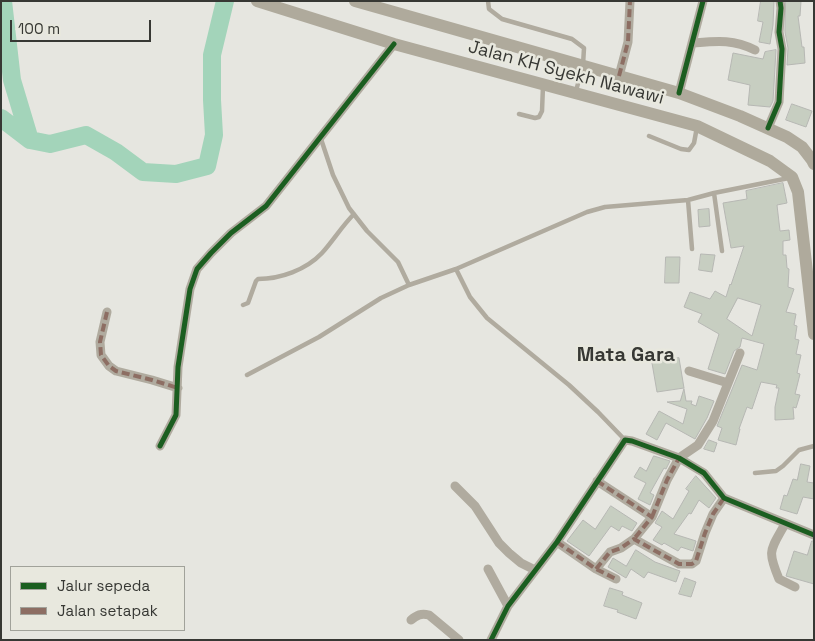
<!DOCTYPE html>
<style>
body{margin:0}
#map{position:relative;width:815px;height:641px;overflow:hidden;background:#e6e6e0;font-family:"Space Grotesk",sans-serif}
canvas{display:block}
.frame{position:absolute;inset:0;border:2px solid #373834;pointer-events:none}
.legend{position:absolute;left:10px;top:566px;width:175px;height:65px;box-sizing:border-box;background:#e8e8de;border:1px solid #a1a29a;margin:0;padding:6px 9px;list-style:none;font-size:15px;color:#373834}
.legend li{display:flex;align-items:center;gap:10px;height:25px}
.legend b{width:25px;border:1px solid #a1a29a}
.scale{position:absolute;left:10px;top:20px;width:141px;height:22px;box-sizing:border-box;border:2px solid #373834;border-top:0;padding-left:6px;font-size:15px;line-height:18px;white-space:nowrap;color:#373834;-webkit-text-stroke:4px #e8e8de;paint-order:stroke}
</style>
<div id="map">
<canvas width="815" height="641"></canvas>
<div class="frame"></div>
<ul class="legend">
<li><b style="height:6px;background:#1b5e20"></b>Jalur sepeda</li>
<li><b style="height:6px;background:#8d6e63"></b>Jalan setapak</li>
</ul>
<div class="scale">100 m</div>
</div>
<script>
const ctx = document.querySelector('canvas').getContext('2d');
ctx.lineJoin = 'round';
function strokePath(path, color, width, dash) {
  ctx.strokeStyle = color;
  ctx.lineWidth = width;
  ctx.lineCap = dash ? 'butt' : 'round';
  ctx.setLineDash(dash || []);
  ctx.stroke(path);
}
function fillPath(path, color) {
  ctx.fillStyle = color;
  ctx.fill(path, 'evenodd');
}
function drawText(font, color, halo, rows, align = 'center') {
  ctx.font = font + ' "Space Grotesk",sans-serif';
  ctx.lineWidth = 5;
  ctx.setLineDash([]);
  ctx.textBaseline = 'middle';
  ctx.strokeStyle = halo;
  ctx.fillStyle = color;
  for (const [text, x, y, turn = 0] of rows) {
    ctx.save();
    ctx.translate(x, y);
    ctx.rotate((+turn || 0) * Math.PI / 180);
    ctx.textAlign = isNaN(turn) ? turn : align;
    if (halo) ctx.strokeText(text, 0, 0);
    ctx.fillText(text, 0, 0);
    ctx.restore();
  }
}
strokePath(new Path2D(`
 M 3,1 L 12,80 L 30,140 L 50,144 L 86,135 L 116,152 L 143,172 L 176,174 L 207,166 L 214,135 L 212,100 L 212,55 L 225,1
 M 1,118 L 30,140`), '#a3d4ba', 18);
const building = new Path2D(`
 M 761,1 L 774,1 L 773,25 L 770,44 L 759,42 L 763,22 L 758,21 Z
 M 786,1 L 801,1 L 800,16 L 798,16 L 802,47 L 804,47 L 805,63 L 787,65 L 788,48 L 785,32 Z
 M 776,50 L 773,101 L 770,107 L 748,105 L 750,85 L 728,80 L 733,53 L 763,59 L 765,52 Z
 M 792,104 L 812,111 L 806,127 L 786,120 Z
 M 783,183 L 787,203 L 777,205 L 780,231 L 789,230 L 790,240 L 783,241 L 783,255 L 786,255 L 787,268 L 789,269 L 788,287 L 794,289 L 786,312 L 796,314 L 794,325 L 797,326 L 795,339 L 799,340 L 796,354 L 801,355 L 797,373 L 800,374 L 795,394 L 800,395 L 796,408 L 793,407 L 794,419 L 775,420 L 775,407 L 779,388 L 776,388 L 777,385 L 761,382 L 752,409 L 747,407 L 739,429 L 740,429 L 736,445 L 718,440 L 722,428 L 717,426 L 742,365 L 757,370 L 764,344 L 742,338 L 740,347 L 734,351 L 725,374 L 708,369 L 719,334 L 698,322 L 702,314 L 684,307 L 690,292 L 710,299 L 715,291 L 726,297 L 730,284 L 731,285 L 744,246 L 731,248 L 723,203 L 747,199 L 746,191 ZM 738,298 L 761,305 L 752,336 L 727,319 Z
 M 709,209 L 710,226 L 699,227 L 698,210 Z
 M 701,254 L 715,255 L 712,272 L 699,270 Z
 M 666,257 L 680,257 L 679,283 L 665,283 Z
 M 679,358 L 684,388 L 657,392 L 652,363 Z
 M 684,389 L 686,401 L 692,401 L 691,404 L 696,406 L 699,396 L 714,401 L 707,418 L 695,439 L 666,423 L 657,440 L 646,434 L 659,411 L 683,424 L 687,409 L 667,402 L 680,401 Z
 M 709,440 L 717,443 L 714,452 L 704,449 Z
 M 654,456 L 670,461 L 666,469 L 664,468 L 650,493 L 654,495 L 650,505 L 638,499 L 646,483 L 634,477 L 640,467 L 646,471 Z
 M 801,464 L 810,466 L 807,482 L 814,483 L 814,499 L 803,497 L 797,514 L 780,509 L 784,495 L 787,496 L 793,479 L 797,480 Z
 M 696,476 L 716,498 L 709,508 L 699,500 L 691,514 L 689,513 L 674,534 L 696,541 L 693,551 L 681,547 L 678,551 L 664,543 L 662,545 L 653,540 L 662,527 L 655,523 L 662,511 L 673,519 L 689,491 L 686,489 Z
 M 611,506 L 637,523 L 632,531 L 622,526 L 619,531 L 611,526 L 589,556 L 567,541 L 583,520 L 595,529 Z
 M 812,541 L 814,541 L 814,584 L 786,576 L 794,551 L 807,555 Z
 M 636,550 L 655,562 L 680,571 L 676,582 L 648,572 L 644,578 L 631,569 L 626,578 L 608,567 L 613,558 L 626,566 Z
 M 685,578 L 696,582 L 691,597 L 679,594 Z
 M 610,588 L 623,592 L 622,595 L 642,603 L 636,619 L 617,612 L 618,610 L 604,606 Z`);
fillPath(building, '#c7cec1');
strokePath(building, '#b6b7b3', 1);
strokePath(new Path2D(`
 M 488,1 L 489,9 L 502,19 L 572,39 L 584,48 L 583,65 L 576,91
 M 519,114 L 535,118 L 539,117 L 542,111 L 543,86
 M 649,136 L 681,149 L 689,150 L 694,143 L 697,127
 M 321,139 L 333,175 L 349,208 L 367,231 L 398,262 L 409,285
 M 714,193 L 722,251
 M 688,200 L 692,249
 M 456,269 L 470,297 L 487,318 L 569,385 L 598,412 L 625,440
 M 243,305 L 248,303 L 256,281 L 258,279 C 280,279 306,270 322,253 C 333,241 342,226 354,214
 M 247,375 L 319,337 L 381,298 L 409,285 L 456,269 L 587,212 L 605,207 L 688,200 L 714,193 L 789,178
 M 755,473 L 776,471 L 783,466 L 799,450 L 814,446`), '#b0ab9f', 4.5);
strokePath(new Path2D(`
 M 693,43 C 717,41 733,39 755,50
 M 619,76 L 628,42 L 630,1
 M 679,93 L 703,1
 M 768,128 L 779,102 L 782,49 L 779,32 L 781,8 L 780,1
 M 107,312 L 100,342 L 101,355 L 109,366 L 116,371 L 152,380 L 178,388
 M 689,371 L 728,383
 M 160,446 L 176,415 L 178,367 L 190,289 L 197,269 L 211,253 L 231,233 L 266,206 L 394,44
 M 597,481 L 652,517 L 634,539
 M 455,486 L 475,506 L 499,543 L 509,553 L 521,563 L 535,570
 M 652,517 L 667,480 L 679,458 L 698,445 L 713,421 L 740,353
 M 785,524 C 770,551 767,550 779,579 L 795,587
 M 557,542 L 596,569 L 616,579
 M 488,569 L 508,606
 M 596,569 L 610,552 L 621,548 L 634,539 L 679,564 L 692,564 L 696,561 L 705,533 L 713,514 L 724,498
 M 411,620 C 417,615 421,613 429,615 L 459,640
 M 491,640 L 508,606 L 557,542 L 625,440 L 632,441 L 679,458 L 704,473 L 724,498 L 814,535`), '#b0ab9f', 9);
strokePath(new Path2D(`
 M 257,1 L 394,44 L 697,126 L 770,161 L 792,177 L 798,192 L 814,334
 M 355,1 L 679,93 L 740,116 L 787,137 L 802,147 L 812,160 L 814,164`), '#afaa9c', 12);
strokePath(new Path2D(`
 M 619,76 L 628,42 L 630,1
 M 107,312 L 100,342 L 101,355 L 109,366 L 116,371 L 152,380 L 178,388
 M 597,481 L 652,517 L 634,539
 M 652,517 L 667,480 L 679,458
 M 557,542 L 596,569 L 616,579
 M 596,569 L 610,552 L 621,548 L 634,539 L 679,564 L 692,564 L 696,561 L 705,533 L 713,514 L 724,498`), '#8d6e63', 4, [8, 4]);
strokePath(new Path2D(`
 M 679,93 L 703,1
 M 768,128 L 779,102 L 782,49 L 779,32 L 781,8 L 780,1
 M 160,446 L 176,415 L 178,367 L 190,289 L 197,269 L 211,253 L 231,233 L 266,206 L 394,44
 M 491,640 L 508,606 L 557,542 L 625,440 L 632,441 L 679,458 L 704,473 L 724,498 L 814,535`), '#1b5e20', 5);
drawText('18px', '#373834', '#e8e8de', [
 ["Jalan KH Syekh Nawawi",566,73,15]
]);
drawText('bold 20px', '#373834', '#e8e8de', [
 ["Mata Gara",626,356]
]);
</script>
